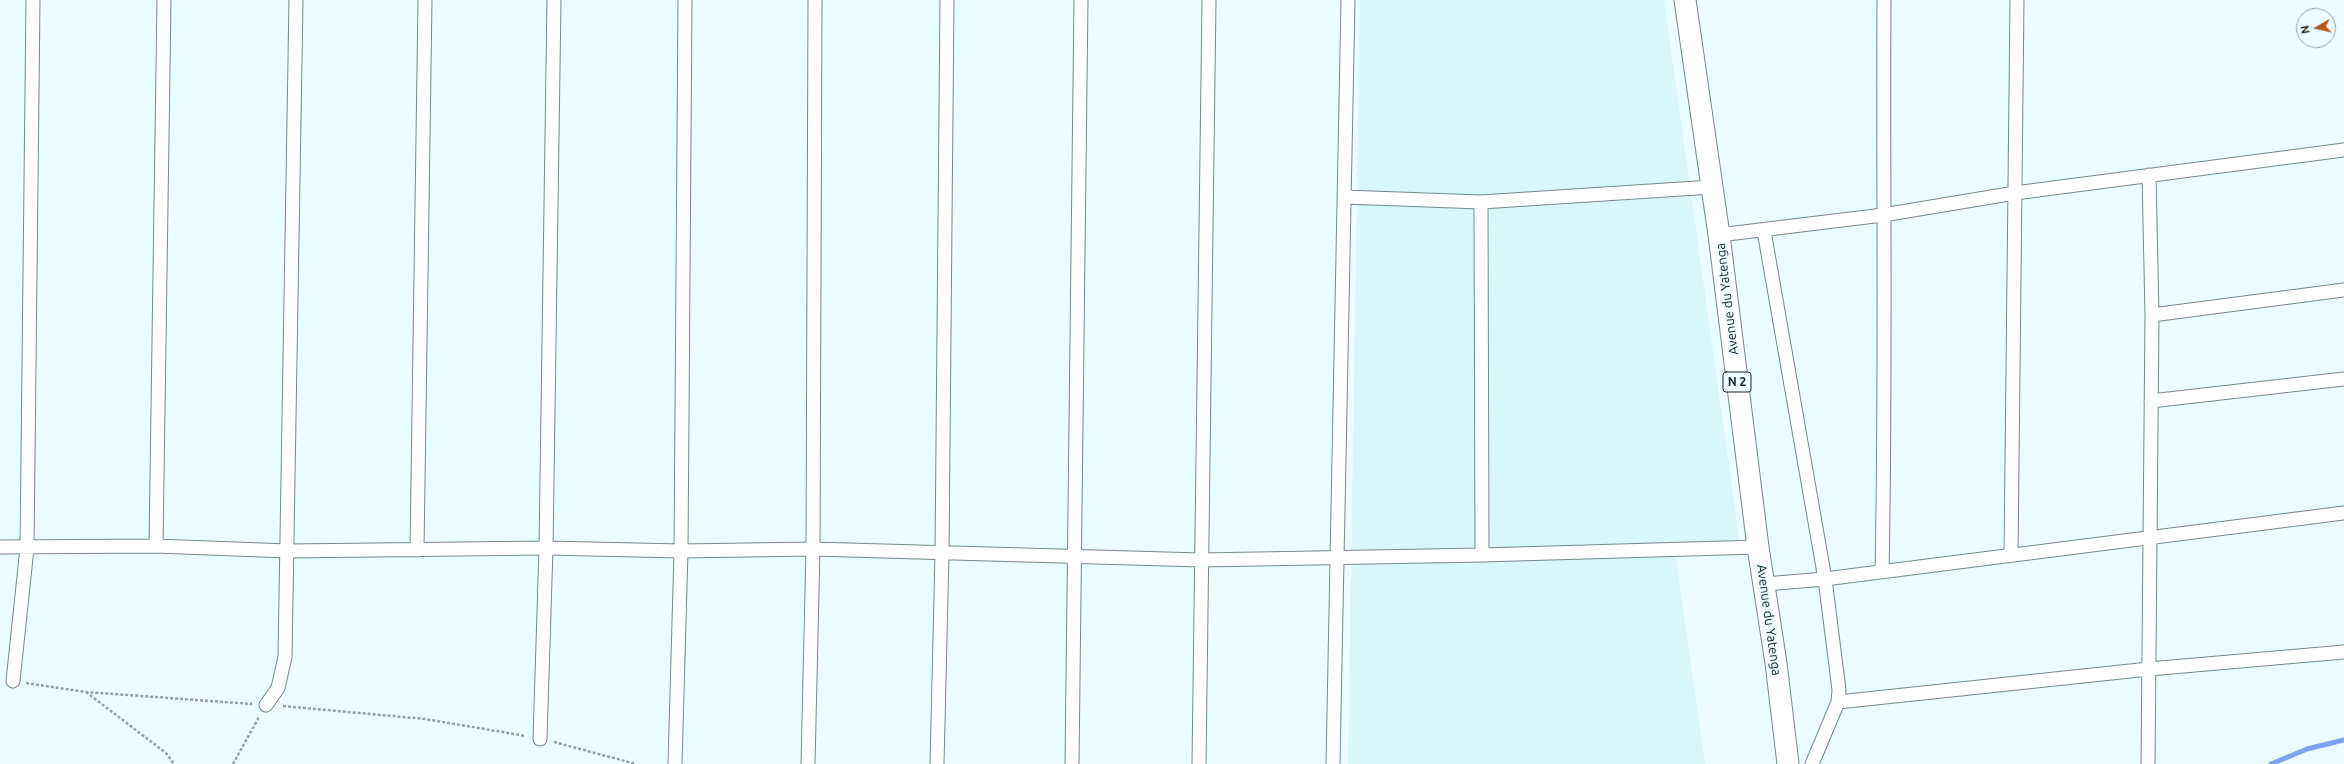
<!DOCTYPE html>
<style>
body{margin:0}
#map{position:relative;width:2344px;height:764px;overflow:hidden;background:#ecfdff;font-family:Ubuntu,sans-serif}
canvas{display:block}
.north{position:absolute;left:2296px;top:8px;width:40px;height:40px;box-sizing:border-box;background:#ecfdff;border:1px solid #97a5a6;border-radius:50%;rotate:261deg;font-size:11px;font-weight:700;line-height:16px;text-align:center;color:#182021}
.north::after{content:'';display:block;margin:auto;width:14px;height:18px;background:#b9551e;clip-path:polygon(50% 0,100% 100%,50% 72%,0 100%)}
</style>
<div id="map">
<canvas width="2344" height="764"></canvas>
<div class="north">N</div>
</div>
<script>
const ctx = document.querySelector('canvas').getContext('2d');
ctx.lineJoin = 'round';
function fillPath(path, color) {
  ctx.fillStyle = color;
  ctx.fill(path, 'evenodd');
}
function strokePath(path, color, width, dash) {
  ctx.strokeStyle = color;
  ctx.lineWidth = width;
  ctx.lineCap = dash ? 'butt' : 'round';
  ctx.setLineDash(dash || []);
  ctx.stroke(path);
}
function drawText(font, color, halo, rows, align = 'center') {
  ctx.font = font + ' Ubuntu,sans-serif';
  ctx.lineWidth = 4;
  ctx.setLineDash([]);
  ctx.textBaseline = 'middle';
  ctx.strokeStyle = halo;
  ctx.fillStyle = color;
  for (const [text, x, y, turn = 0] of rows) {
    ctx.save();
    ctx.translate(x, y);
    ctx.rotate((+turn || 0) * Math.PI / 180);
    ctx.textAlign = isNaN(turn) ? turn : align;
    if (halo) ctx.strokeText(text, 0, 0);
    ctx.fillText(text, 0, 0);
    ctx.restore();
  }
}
fillPath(new Path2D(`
 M 1360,0 L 1664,0 L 1741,552 L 1675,552 L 1705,764 L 1348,764 Z`), '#d7f7f9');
strokePath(new Path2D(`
 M 2271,764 L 2307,749 L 2344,740`), '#7fa2f1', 5);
const minor = new Path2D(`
 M 1344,197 L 1481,202 L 1712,187
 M 1481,202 L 1482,555
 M 1764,231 L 1825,579 L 1839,690 L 1838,702 L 1812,764
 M 1719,235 L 1883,215 L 2015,193 L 2344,150
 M 2152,315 L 2344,290
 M 2151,401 L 2344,379
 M 156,546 L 164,0
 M 0,547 L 156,546 L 288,551 L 546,548 L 681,551 L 813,549 L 1201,560 L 1482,555 L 1758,547
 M 417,550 L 425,0
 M 2011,555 L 2017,0
 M 1882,571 C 1886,381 1883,191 1884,0
 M 1765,584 L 1825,579 L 2344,513
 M 13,681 L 27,548 L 33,0
 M 1838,702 L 2149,669 L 2344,652
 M 266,705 L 278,688 L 285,657 L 296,0
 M 540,739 L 546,548 L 554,0
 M 675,764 L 681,551 L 685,0
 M 808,764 L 813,549 L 815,0
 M 937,764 L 942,554 L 947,0
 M 1072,764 L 1081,0
 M 1199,764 L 1209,0
 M 1333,764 L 1348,0
 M 2148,764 L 2152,315 L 2149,175`);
const primary = new Path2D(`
 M 1685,0 L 1719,235 L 1758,547 L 1776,663 L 1788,764`);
strokePath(minor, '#75898b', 15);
strokePath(primary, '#75898b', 23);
strokePath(new Path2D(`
 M 26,683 L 86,692 L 252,704
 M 86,692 L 166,753 L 174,764
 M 283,706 L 425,719 L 526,736
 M 554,742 L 636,764
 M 233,764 L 259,717`), '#93a0a2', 2.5, [3, 2]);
strokePath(minor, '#fff', 13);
strokePath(primary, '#fff', 21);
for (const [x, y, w] of [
 [1737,382,28]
]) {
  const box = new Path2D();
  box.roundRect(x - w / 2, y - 10, w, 20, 3);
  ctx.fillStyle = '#ecfdff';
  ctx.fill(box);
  strokePath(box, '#182021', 1);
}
drawText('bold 12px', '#182021', null, [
 ["N 2",1737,382]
]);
drawText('13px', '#182021', '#ecfdff', [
 ["Avenue du Yatenga",1727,299,-97],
 ["Avenue du Yatenga",1769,620,82]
]);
</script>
